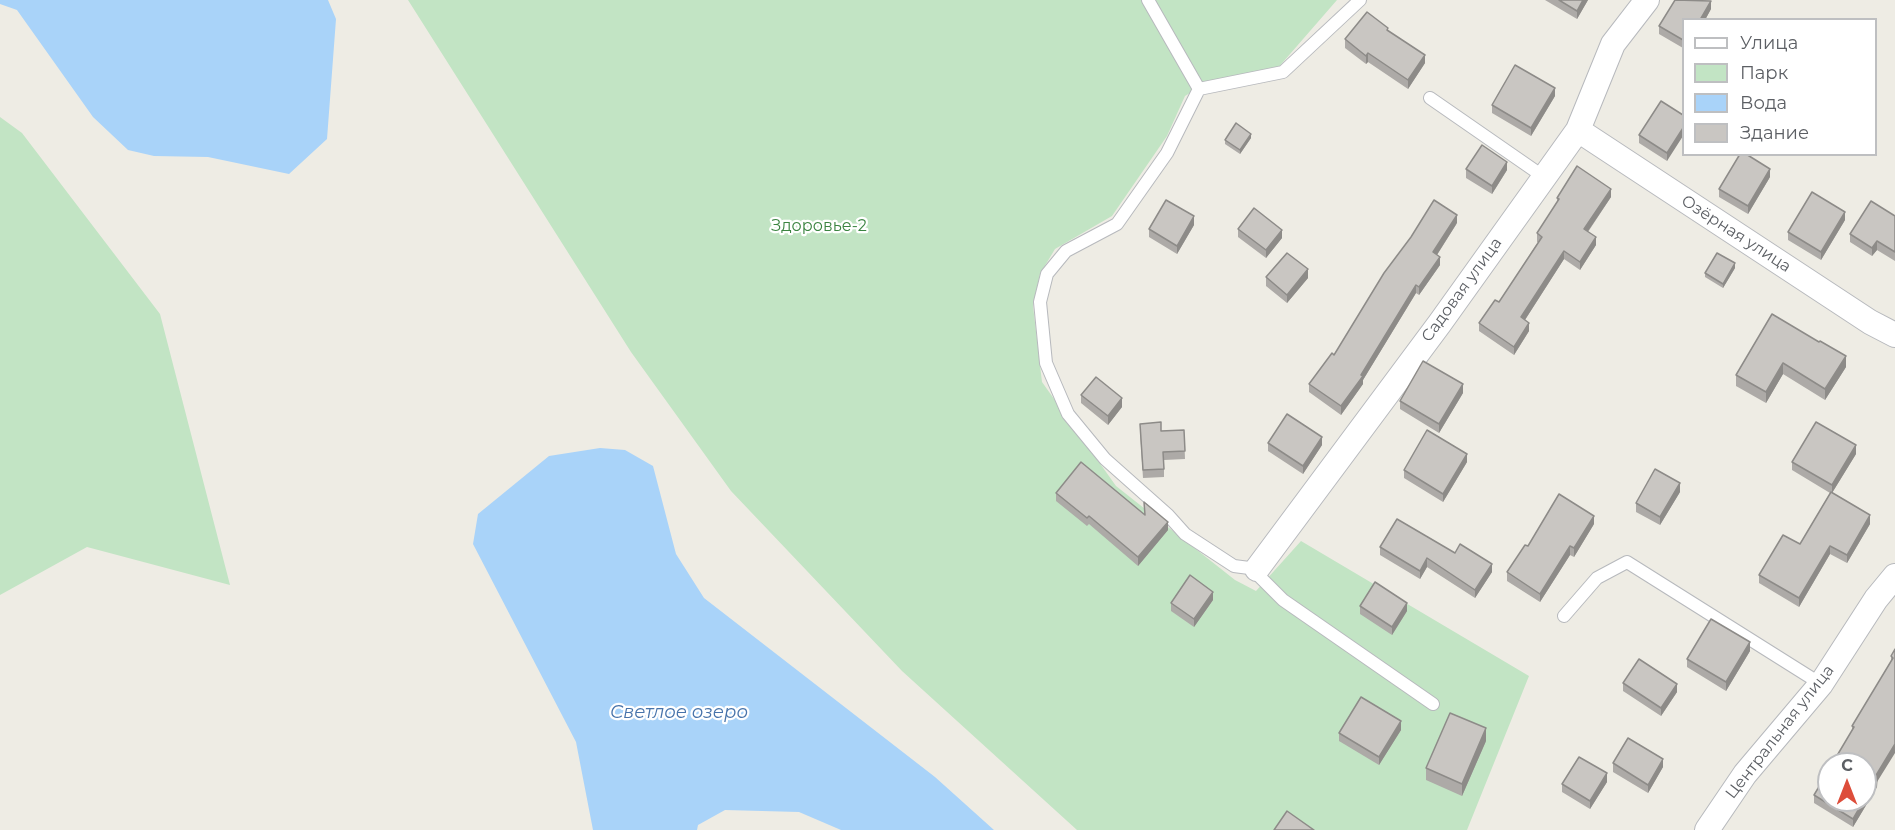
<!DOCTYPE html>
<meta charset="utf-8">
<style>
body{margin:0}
#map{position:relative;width:1895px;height:830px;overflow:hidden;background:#eeece4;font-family:Montserrat,sans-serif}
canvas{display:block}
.legend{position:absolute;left:1682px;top:18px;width:195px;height:138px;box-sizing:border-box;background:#fff;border:2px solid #bebfc1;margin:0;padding:8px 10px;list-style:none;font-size:18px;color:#5c5f64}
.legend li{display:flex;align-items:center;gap:12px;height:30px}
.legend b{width:30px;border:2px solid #bebfc1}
.north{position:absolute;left:1817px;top:752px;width:60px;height:60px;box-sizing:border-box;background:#fff;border:2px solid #bebfc1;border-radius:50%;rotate:0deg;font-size:16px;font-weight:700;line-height:24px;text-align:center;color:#5c5f64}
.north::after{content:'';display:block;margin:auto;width:21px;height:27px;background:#dd4d3a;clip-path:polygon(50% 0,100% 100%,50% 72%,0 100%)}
</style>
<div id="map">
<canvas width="1895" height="830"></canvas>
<ul class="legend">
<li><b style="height:8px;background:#fff"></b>Улица</li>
<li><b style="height:16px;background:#c2e4c4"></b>Парк</li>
<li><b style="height:16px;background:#a9d3f9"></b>Вода</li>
<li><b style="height:16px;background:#c9c6c2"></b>Здание</li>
</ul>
<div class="north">С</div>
</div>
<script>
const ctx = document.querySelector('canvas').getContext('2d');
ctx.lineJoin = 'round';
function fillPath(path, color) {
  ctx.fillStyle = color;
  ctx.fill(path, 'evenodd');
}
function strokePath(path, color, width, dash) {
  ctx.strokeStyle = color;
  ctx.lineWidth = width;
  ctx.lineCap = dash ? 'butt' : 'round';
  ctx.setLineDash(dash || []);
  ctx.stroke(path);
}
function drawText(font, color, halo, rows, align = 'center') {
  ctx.font = font + ' Montserrat,sans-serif';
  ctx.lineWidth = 4.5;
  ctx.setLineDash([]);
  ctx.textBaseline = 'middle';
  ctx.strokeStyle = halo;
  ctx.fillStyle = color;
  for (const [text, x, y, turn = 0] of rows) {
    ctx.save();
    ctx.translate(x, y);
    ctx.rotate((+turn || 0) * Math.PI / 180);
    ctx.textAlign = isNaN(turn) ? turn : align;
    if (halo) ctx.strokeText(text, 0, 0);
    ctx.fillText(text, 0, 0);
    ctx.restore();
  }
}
fillPath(new Path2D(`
 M 408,0 L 1337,0 L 1277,69 L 1209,81 L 1185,96 L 1167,136 L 1112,216 L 1055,249 L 1040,274 L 1033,306 L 1042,382 L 1116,486 L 1235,580 L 1256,591 L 1301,541 L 1529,676 L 1467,830 L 1077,830 L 902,671 L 731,491 L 631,352 Z
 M 0,117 L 22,133 L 160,314 L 230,585 L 87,547 L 0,595 Z`), '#c2e4c4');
fillPath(new Path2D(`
 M 0,0 L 328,0 L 336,19 L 327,139 L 289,174 L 208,157 L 154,156 L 128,150 L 93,117 L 17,10 L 0,4 Z
 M 600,448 L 625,450 L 653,466 L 676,554 L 704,598 L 935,777 L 994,830 L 841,830 L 799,812 L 725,810 L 698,825 L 697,830 L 593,830 L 576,742 L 473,544 L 478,514 L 549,456 Z`), '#a9d3f9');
const service = new Path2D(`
 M 1148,0 L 1199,89
 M 1360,0 L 1283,72 L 1199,89 L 1167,153 L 1117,224 L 1066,251 L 1047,274 L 1040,302 L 1046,363 L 1068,414 L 1105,459 L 1168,515 L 1185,534 L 1234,566 L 1257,569 L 1258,575 L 1283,600 L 1433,704
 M 1430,98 L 1544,177
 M 1564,616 L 1597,578 L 1627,562 L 1821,684`);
const minor = new Path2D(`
 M 1578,130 L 1870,322 L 1895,335
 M 1257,569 L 1440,323 L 1578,130 L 1613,44 L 1647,0
 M 1707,830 L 1745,774 L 1821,684 L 1876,599 L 1895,576`);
strokePath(service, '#b7b9bd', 14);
strokePath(minor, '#b7b9bd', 26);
strokePath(service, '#fff', 12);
strokePath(minor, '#fff', 24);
fillPath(new Path2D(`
 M 1545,0 L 1588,0 L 1577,19 Z
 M 1711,9 L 1705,20 L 1683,20 L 1683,48 L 1659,34 L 1659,26 Z
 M 1388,31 L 1425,63 L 1408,89 L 1368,62 L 1366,64 L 1345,48 L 1345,39 Z
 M 1555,96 L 1531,136 L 1492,113 L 1492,105 Z
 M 1683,115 L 1667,161 L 1639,143 L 1639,135 Z
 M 1251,138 L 1240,154 L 1225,144 L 1225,140 Z
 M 1466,169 L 1507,170 L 1492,194 L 1466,178 Z
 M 1770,177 L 1748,214 L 1719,197 L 1719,189 Z
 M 1611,197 L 1588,232 L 1596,245 L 1580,270 L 1564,259 L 1525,320 L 1529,331 L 1514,355 L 1479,331 L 1479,323 L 1499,302 L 1538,242 L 1537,242 L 1537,233 L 1557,203 L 1557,198 Z
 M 1895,216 L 1895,261 L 1877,250 L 1872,256 L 1850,242 L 1850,234 Z
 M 1845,220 L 1821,260 L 1788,240 L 1788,232 Z
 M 1457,223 L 1437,255 L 1440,265 L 1419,295 L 1416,293 L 1363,380 L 1363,384 L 1341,415 L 1309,392 L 1309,384 L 1334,355 Z
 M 1194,225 L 1177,254 L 1149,237 L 1149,229 Z
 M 1238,229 L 1282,238 L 1266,258 L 1238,237 Z
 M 1735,268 L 1723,288 L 1705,277 L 1705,273 Z
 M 1266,277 L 1308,278 L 1287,303 L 1266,286 Z
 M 1772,314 L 1846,367 L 1825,400 L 1783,374 L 1766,403 L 1736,386 L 1736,375 Z
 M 1463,393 L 1439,433 L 1400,409 L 1400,401 Z
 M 1081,395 L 1122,407 L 1108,425 L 1081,403 Z
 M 1184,430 L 1185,459 L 1164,460 L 1164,477 L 1143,478 L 1140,432 Z
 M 1268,443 L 1322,445 L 1303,474 L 1268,451 Z
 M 1856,454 L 1832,493 L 1870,524 L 1847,563 L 1830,554 L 1799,607 L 1759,583 L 1759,575 L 1800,544 L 1830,493 L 1792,470 L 1792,462 Z
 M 1467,462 L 1443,502 L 1404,478 L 1404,470 Z
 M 1680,492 L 1660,525 L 1636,512 L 1636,503 Z
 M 1056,493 L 1145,515 L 1168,530 L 1138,566 L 1089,524 L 1087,526 L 1056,501 Z
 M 1594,524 L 1574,557 L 1570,555 L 1540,602 L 1507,581 L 1507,572 L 1528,546 Z
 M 1380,547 L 1455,553 L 1492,572 L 1475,598 L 1427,567 L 1420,579 L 1380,555 Z
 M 1213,600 L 1194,627 L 1171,611 L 1171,603 Z
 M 1360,606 L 1407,611 L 1392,635 L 1360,614 Z
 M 1895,649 L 1877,787 L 1853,827 L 1814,803 L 1814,795 L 1852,731 L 1852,726 L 1891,662 L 1891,656 Z
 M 1750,651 L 1726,691 L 1687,667 L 1687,659 Z
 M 1623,683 L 1677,692 L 1661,716 L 1623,691 Z
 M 1401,730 L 1379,765 L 1339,741 L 1339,733 Z
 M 1486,741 L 1462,796 L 1426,780 L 1426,768 Z
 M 1613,763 L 1663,767 L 1648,793 L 1613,772 Z
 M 1607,782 L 1590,809 L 1562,792 L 1562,784 Z`), '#adaaa7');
fillPath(new Path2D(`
 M 1583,0 L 1588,0 L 1577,19 L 1577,11 Z
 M 1711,1 L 1711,9 L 1705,20 L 1700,20 Z
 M 1368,53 L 1368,62 L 1366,64 L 1366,56 Z
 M 1425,55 L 1425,63 L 1408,89 L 1408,80 Z
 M 1555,88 L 1555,96 L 1531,136 L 1531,128 Z
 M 1683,128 L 1683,136 L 1667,161 L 1667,153 Z
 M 1251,134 L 1251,138 L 1240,154 L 1240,150 Z
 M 1507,162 L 1507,170 L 1492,194 L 1492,186 Z
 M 1770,169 L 1770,177 L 1748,214 L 1748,206 Z
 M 1611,189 L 1611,197 L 1584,237 L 1584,229 Z
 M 1845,212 L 1845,220 L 1821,260 L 1821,252 Z
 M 1457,215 L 1457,223 L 1433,261 L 1433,252 Z
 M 1194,216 L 1194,225 L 1177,254 L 1177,246 Z
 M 1282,230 L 1282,238 L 1266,258 L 1266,250 Z
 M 1596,237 L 1596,245 L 1580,270 L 1580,262 Z
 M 1877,241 L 1877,250 L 1872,256 L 1872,248 Z
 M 1564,251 L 1564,259 L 1521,326 L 1521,317 Z
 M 1440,257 L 1440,265 L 1419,295 L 1419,287 Z
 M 1735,263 L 1735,268 L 1723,288 L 1723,284 Z
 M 1308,269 L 1308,278 L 1287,303 L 1287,295 Z
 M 1416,285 L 1416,293 L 1363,380 L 1363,384 L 1341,415 L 1341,406 Z
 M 1529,323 L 1529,331 L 1514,355 L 1514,347 Z
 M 1846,356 L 1846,367 L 1825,400 L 1825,389 Z
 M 1783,363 L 1783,374 L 1766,403 L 1766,392 Z
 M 1463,384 L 1463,393 L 1439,433 L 1439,424 Z
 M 1122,398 L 1122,407 L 1108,425 L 1108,416 Z
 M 1322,437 L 1322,445 L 1303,474 L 1303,466 Z
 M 1856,445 L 1856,454 L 1832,493 L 1832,485 Z
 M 1467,454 L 1467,462 L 1443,502 L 1443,494 Z
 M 1680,483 L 1680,492 L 1660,525 L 1660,517 Z
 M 1870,515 L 1870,524 L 1847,563 L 1847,555 Z
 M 1594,516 L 1594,524 L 1574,557 L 1574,548 Z
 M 1168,522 L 1168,530 L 1138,566 L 1138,557 Z
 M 1570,546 L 1570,555 L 1540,602 L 1540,594 Z
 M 1830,546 L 1830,554 L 1799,607 L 1799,598 Z
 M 1427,558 L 1427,567 L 1420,579 L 1420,571 Z
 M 1492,564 L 1492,572 L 1475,598 L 1475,590 Z
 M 1213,592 L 1213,600 L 1194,627 L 1194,619 Z
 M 1407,603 L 1407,611 L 1392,635 L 1392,627 Z
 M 1750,642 L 1750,651 L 1726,691 L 1726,682 Z
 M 1677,684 L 1677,692 L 1661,716 L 1661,708 Z
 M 1401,721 L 1401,730 L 1379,765 L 1379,757 Z
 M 1486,728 L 1486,741 L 1462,796 L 1462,784 Z
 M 1895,744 L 1895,753 L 1877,782 L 1877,787 L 1853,827 L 1853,819 L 1865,800 L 1875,777 Z
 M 1663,759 L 1663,767 L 1648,793 L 1648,785 Z
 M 1607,773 L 1607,782 L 1590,809 L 1590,801 Z`), '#8d8b88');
const building = new Path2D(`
 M 1559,0 L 1583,0 L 1577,11 Z
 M 1675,0 L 1711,1 L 1700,20 L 1683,20 L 1683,40 L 1659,26 Z
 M 1367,12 L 1388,28 L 1387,30 L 1425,55 L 1408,80 L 1368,53 L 1366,56 L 1345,39 Z
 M 1515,65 L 1555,88 L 1531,128 L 1492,105 Z
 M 1661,101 L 1683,115 L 1683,128 L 1667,153 L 1639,135 Z
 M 1236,123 L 1251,134 L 1240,150 L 1225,140 Z
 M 1482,145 L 1507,162 L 1492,186 L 1466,169 Z
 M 1740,154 L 1746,154 L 1770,169 L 1748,206 L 1719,189 Z
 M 1577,166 L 1611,189 L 1584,229 L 1596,237 L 1580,262 L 1564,251 L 1521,317 L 1529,323 L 1514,347 L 1479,323 L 1495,300 L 1499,302 L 1542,237 L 1537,233 L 1559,199 L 1557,198 Z
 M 1812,192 L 1845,212 L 1821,252 L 1788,232 Z
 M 1166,200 L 1194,216 L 1177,246 L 1149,229 Z
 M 1434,200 L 1457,215 L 1433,252 L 1440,257 L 1419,287 L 1416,285 L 1361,375 L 1363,376 L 1341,406 L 1309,384 L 1332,353 L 1334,355 L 1384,273 L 1411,237 Z
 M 1871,201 L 1895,216 L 1895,252 L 1877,241 L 1872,248 L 1850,234 Z
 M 1254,208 L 1282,230 L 1266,250 L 1238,229 Z
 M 1287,253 L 1308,269 L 1287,295 L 1266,277 Z
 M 1717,253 L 1735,263 L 1723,284 L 1705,273 Z
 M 1772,314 L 1819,342 L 1820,341 L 1846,356 L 1825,389 L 1783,363 L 1766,392 L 1736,375 Z
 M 1423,361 L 1463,384 L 1439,424 L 1400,401 Z
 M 1096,377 L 1122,398 L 1108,416 L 1081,395 Z
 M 1287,414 L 1322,437 L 1303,466 L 1268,443 Z
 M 1161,422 L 1161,431 L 1184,430 L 1185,451 L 1163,452 L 1164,469 L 1143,470 L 1140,424 Z
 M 1816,422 L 1856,445 L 1832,485 L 1792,462 Z
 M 1427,430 L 1467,454 L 1443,494 L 1404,470 Z
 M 1081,462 L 1145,515 L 1144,502 L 1168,522 L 1138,557 L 1089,516 L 1087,518 L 1056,493 Z
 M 1655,469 L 1680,483 L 1660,517 L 1636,503 Z
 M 1831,492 L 1870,515 L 1847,555 L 1830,546 L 1799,598 L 1759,575 L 1783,535 L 1800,544 Z
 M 1559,494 L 1594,516 L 1574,548 L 1570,546 L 1540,594 L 1507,572 L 1525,545 L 1528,546 Z
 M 1397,519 L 1455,553 L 1460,544 L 1492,564 L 1475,590 L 1427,558 L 1420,571 L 1380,547 Z
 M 1190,575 L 1213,592 L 1194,619 L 1171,603 Z
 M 1375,582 L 1407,603 L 1392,627 L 1360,606 Z
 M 1711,619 L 1750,642 L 1726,682 L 1687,659 Z
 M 1895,649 L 1895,744 L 1875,777 L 1877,779 L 1865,799 L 1865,764 L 1832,764 L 1854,727 L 1852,726 L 1893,658 L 1891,656 Z
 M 1639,659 L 1677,684 L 1661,708 L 1623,683 Z
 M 1361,697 L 1401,721 L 1379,757 L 1339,733 Z
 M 1450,713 L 1486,728 L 1462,784 L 1426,768 Z
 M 1628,738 L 1663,759 L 1648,785 L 1613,763 Z
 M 1579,757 L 1607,773 L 1590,801 L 1562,784 Z
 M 1829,770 L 1829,800 L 1864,800 L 1853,819 L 1814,795 Z
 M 1287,811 L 1314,830 L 1274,830 Z`);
fillPath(building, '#c9c6c2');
strokePath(building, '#8d8b88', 1.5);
drawText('16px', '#3b8441', '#fff', [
 ["Здоровье-2",819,226]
]);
drawText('16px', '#5c5f64', '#fff', [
 ["Озёрная улица",1736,234,33],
 ["Садовая улица",1462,290,-54],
 ["Центральная улица",1780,732,-52]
]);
drawText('italic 18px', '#4773aa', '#fff', [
 ["Светлое озеро",679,713]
]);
</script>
